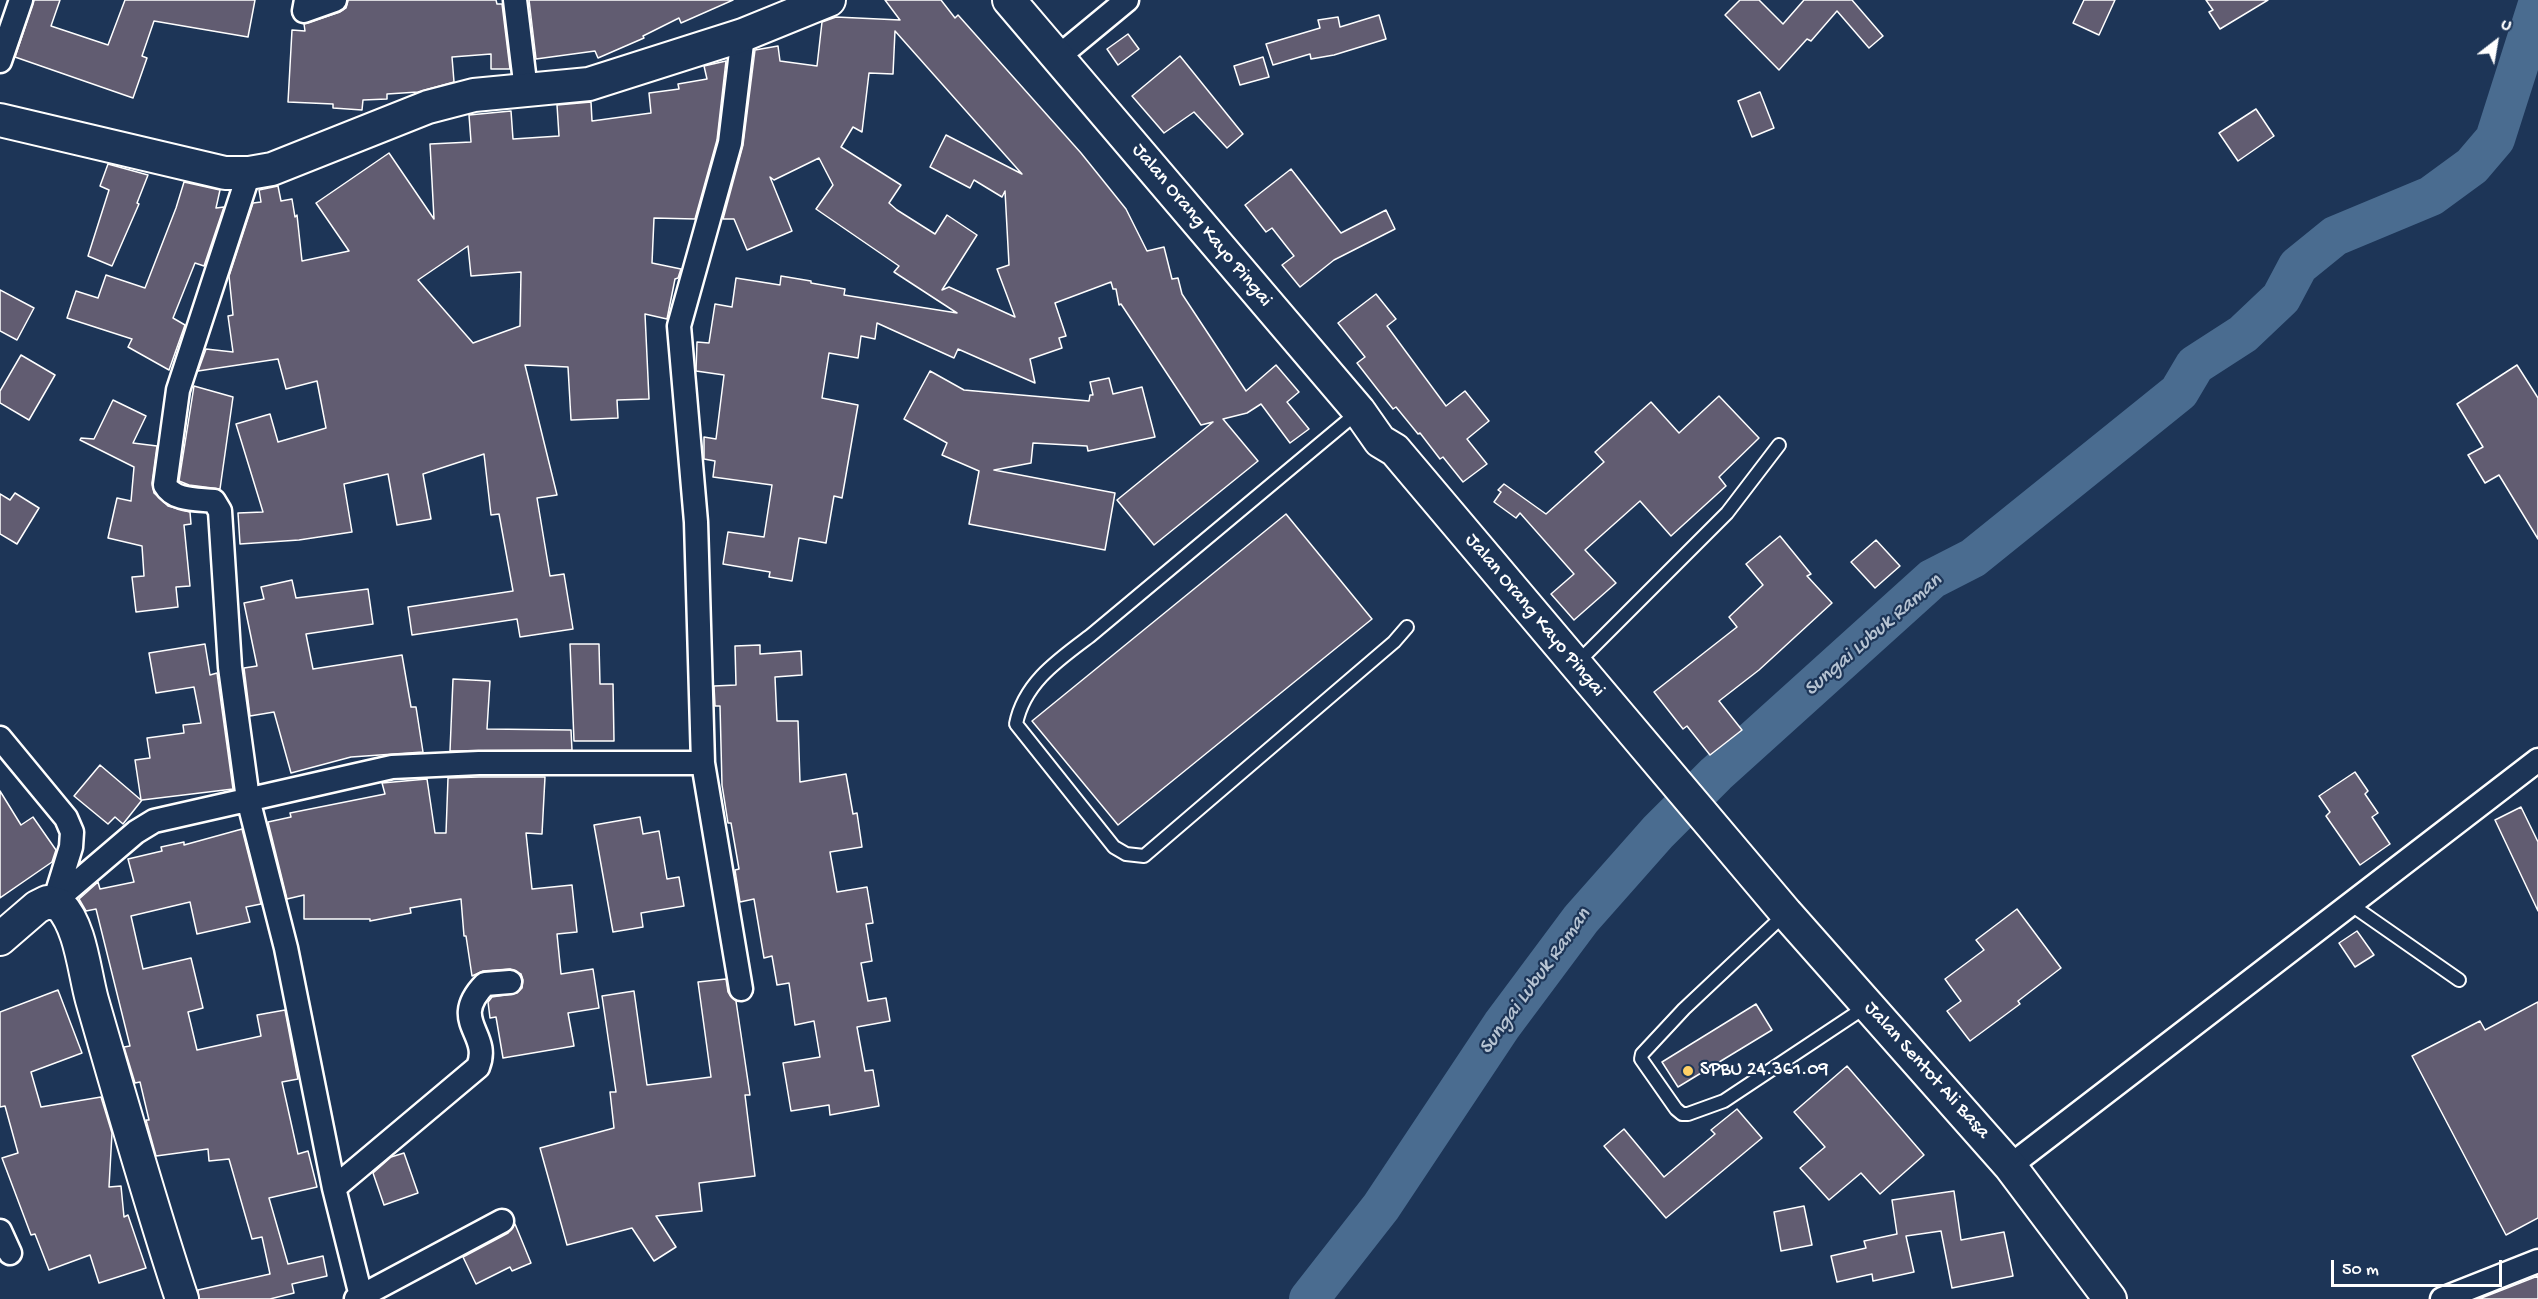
<!DOCTYPE html>
<style>
body{margin:0}
#map{position:relative;width:2538px;height:1299px;overflow:hidden;background:#1d3557;font-family:"Gochi Hand",sans-serif}
canvas{display:block}
.north{position:absolute;left:2466px;top:12px;width:60px;height:60px;-webkit-text-stroke:4px #1d3557;paint-order:stroke;rotate:31deg;font-size:16px;font-weight:700;line-height:24px;text-align:center;color:#fff}
.north::after{content:'';display:block;margin:auto;width:21px;height:27px;background:#fff;clip-path:polygon(50% 0,100% 100%,50% 72%,0 100%)}
.scale{position:absolute;left:2331px;top:1260px;width:171px;height:27px;box-sizing:border-box;border:3px solid #fff;border-top:0;padding-left:8px;font-size:18px;line-height:21px;white-space:nowrap;color:#fff;-webkit-text-stroke:4px #1d3557;paint-order:stroke}
</style>
<div id="map">
<canvas width="2538" height="1299"></canvas>
<div class="north">U</div>
<div class="scale">50 m</div>
</div>
<script>
const ctx = document.querySelector('canvas').getContext('2d');
ctx.lineJoin = 'round';
function strokePath(path, color, width, dash) {
  ctx.strokeStyle = color;
  ctx.lineWidth = width;
  ctx.lineCap = dash ? 'butt' : 'round';
  ctx.setLineDash(dash || []);
  ctx.stroke(path);
}
function fillPath(path, color) {
  ctx.fillStyle = color;
  ctx.fill(path, 'evenodd');
}
function drawText(font, color, halo, rows, align = 'center') {
  ctx.font = font + ' "Gochi Hand",sans-serif';
  ctx.lineWidth = 4.5;
  ctx.setLineDash([]);
  ctx.textBaseline = 'middle';
  ctx.strokeStyle = halo;
  ctx.fillStyle = color;
  for (const [text, x, y, turn = 0] of rows) {
    ctx.save();
    ctx.translate(x, y);
    ctx.rotate((+turn || 0) * Math.PI / 180);
    ctx.textAlign = isNaN(turn) ? turn : align;
    if (halo) ctx.strokeText(text, 0, 0);
    ctx.fillText(text, 0, 0);
    ctx.restore();
  }
}
strokePath(new Path2D(`
 M 1309,1299 L 1381,1207 L 1502,1025 L 1581,919 L 1658,832 L 1716,774 L 1932,579 L 1973,558 L 2179,392 L 2195,365 L 2243,334 L 2281,298 L 2298,266 L 2335,236 L 2431,196 L 2472,166 L 2495,139 L 2538,4`), '#4a6c90', 40);
const building = new Path2D(`
 M 34,0 L 60,0 L 51,26 L 108,45 L 125,0 L 255,0 L 248,37 L 154,21 L 142,56 L 147,58 L 133,98 L 15,57 Z
 M 348,0 L 496,0 L 497,4 L 502,4 L 510,69 L 491,69 L 491,54 L 452,57 L 454,82 L 418,92 L 387,94 L 387,99 L 363,100 L 362,110 L 333,108 L 333,104 L 288,102 L 292,30 L 305,31 L 304,24 L 340,12 L 346,8 Z
 M 529,0 L 733,0 L 681,23 L 679,18 L 643,36 L 644,38 L 598,58 L 595,51 L 536,59 Z
 M 885,0 L 941,0 L 955,18 L 958,15 L 1081,153 L 1126,209 L 1147,251 L 1164,247 L 1172,279 L 1178,278 L 1182,294 L 1246,391 L 1276,365 L 1299,392 L 1287,402 L 1309,429 L 1290,443 L 1261,404 L 1247,413 L 1223,419 L 1258,461 L 1154,545 L 1117,500 L 1213,422 L 1201,425 L 1121,304 L 1119,305 L 1116,289 L 1113,289 L 1111,282 L 1055,303 L 1066,336 L 1059,338 L 1062,348 L 1030,359 L 1035,383 L 958,349 L 954,358 L 877,323 L 875,339 L 861,336 L 858,358 L 829,353 L 822,398 L 858,405 L 842,498 L 834,496 L 826,543 L 799,538 L 792,581 L 769,577 L 770,572 L 723,564 L 728,532 L 764,537 L 772,485 L 713,477 L 715,461 L 704,459 L 704,437 L 716,439 L 724,375 L 696,371 L 697,342 L 709,343 L 715,304 L 732,307 L 736,278 L 780,285 L 781,276 L 811,281 L 811,283 L 845,289 L 844,295 L 957,313 L 894,272 L 899,266 L 816,209 L 833,185 L 819,158 L 774,180 L 770,177 L 792,231 L 747,250 L 734,219 L 723,219 L 743,145 L 755,50 L 778,46 L 780,61 L 817,66 L 822,22 L 836,17 L 900,20 ZM 895,31 L 1022,174 L 946,135 L 930,167 L 970,188 L 974,180 L 1002,197 L 1005,191 L 1009,265 L 997,269 L 1015,317 L 949,287 L 942,290 L 977,235 L 947,215 L 935,234 L 897,210 L 889,203 L 901,185 L 841,147 L 853,127 L 862,132 L 869,73 L 893,74 Z
 M 1740,0 L 1759,0 L 1783,24 L 1804,0 L 1852,0 L 1883,36 L 1869,48 L 1837,11 L 1811,41 L 1807,39 L 1779,70 L 1725,15 Z
 M 2084,0 L 2115,0 L 2099,35 L 2073,23 Z
 M 2206,0 L 2268,0 L 2220,29 L 2209,12 L 2213,10 Z
 M 1379,15 L 1386,39 L 1334,55 L 1311,59 L 1310,54 L 1273,65 L 1266,44 L 1320,28 L 1318,20 L 1338,17 L 1340,27 Z
 M 1128,34 L 1139,49 L 1118,65 L 1107,49 Z
 M 1180,56 L 1243,134 L 1227,148 L 1194,112 L 1164,133 L 1132,96 Z
 M 1263,57 L 1269,77 L 1240,85 L 1234,66 Z
 M 726,61 L 717,140 L 695,219 L 654,218 L 652,263 L 681,269 L 678,278 L 675,279 L 667,319 L 645,314 L 649,399 L 617,400 L 618,418 L 571,420 L 568,367 L 525,365 L 557,495 L 537,498 L 550,576 L 564,574 L 573,629 L 520,637 L 517,619 L 412,635 L 408,607 L 513,591 L 499,514 L 491,515 L 484,454 L 423,474 L 431,519 L 397,525 L 388,474 L 344,484 L 352,532 L 299,540 L 240,544 L 238,513 L 263,512 L 236,424 L 270,414 L 278,442 L 326,428 L 317,381 L 286,389 L 278,359 L 198,371 L 206,349 L 233,352 L 228,316 L 233,315 L 229,276 L 253,203 L 261,202 L 259,190 L 278,186 L 281,201 L 292,199 L 295,217 L 297,215 L 302,261 L 349,251 L 316,203 L 389,153 L 434,219 L 430,144 L 471,142 L 469,115 L 511,111 L 513,139 L 559,136 L 557,105 L 591,102 L 592,121 L 651,113 L 649,93 L 679,89 L 678,84 L 707,79 L 704,66 ZM 468,246 L 471,276 L 521,272 L 520,326 L 473,343 L 418,280 Z
 M 1760,92 L 1774,128 L 1752,137 L 1738,101 Z
 M 2256,109 L 2274,136 L 2238,161 L 2219,133 Z
 M 108,164 L 148,175 L 137,203 L 139,204 L 112,266 L 88,256 L 109,190 L 100,186 Z
 M 1291,169 L 1341,233 L 1386,210 L 1395,229 L 1334,260 L 1300,287 L 1282,265 L 1294,256 L 1272,228 L 1266,232 L 1245,205 Z
 M 184,182 L 220,190 L 216,208 L 224,207 L 204,266 L 195,263 L 173,318 L 185,325 L 169,370 L 128,347 L 132,339 L 67,318 L 76,291 L 98,298 L 106,275 L 145,288 L 176,208 Z
 M 0,290 L 34,308 L 17,340 L 0,331 Z
 M 1376,294 L 1396,319 L 1387,326 L 1446,406 L 1465,391 L 1489,421 L 1467,439 L 1487,464 L 1463,482 L 1443,457 L 1440,459 L 1420,433 L 1418,434 L 1396,407 L 1393,409 L 1378,390 L 1357,363 L 1365,357 L 1338,323 Z
 M 21,355 L 55,375 L 29,420 L 0,403 L 0,391 Z
 M 2517,365 L 2538,398 L 2538,539 L 2499,475 L 2485,483 L 2468,455 L 2483,447 L 2457,404 Z
 M 930,371 L 964,390 L 1089,401 L 1090,395 L 1093,395 L 1090,382 L 1109,378 L 1113,394 L 1142,387 L 1155,437 L 1088,451 L 1087,446 L 1033,443 L 1031,463 L 994,470 L 1115,493 L 1105,550 L 969,524 L 979,471 L 942,455 L 947,443 L 904,419 Z
 M 194,386 L 233,397 L 220,489 L 189,485 L 179,481 Z
 M 1719,396 L 1759,438 L 1719,477 L 1726,486 L 1671,536 L 1640,501 L 1585,550 L 1616,583 L 1574,620 L 1551,594 L 1574,574 L 1520,513 L 1516,518 L 1494,502 L 1501,492 L 1498,490 L 1504,484 L 1546,514 L 1604,462 L 1595,452 L 1651,402 L 1679,433 Z
 M 113,400 L 146,416 L 133,443 L 157,446 L 152,483 L 154,493 L 168,506 L 190,512 L 191,524 L 184,525 L 190,586 L 176,587 L 178,607 L 136,612 L 132,577 L 144,576 L 142,546 L 108,538 L 117,498 L 131,501 L 134,467 L 80,440 L 81,438 L 94,439 Z
 M 15,493 L 39,508 L 17,544 L 0,534 L 0,494 L 10,500 Z
 M 1286,514 L 1372,619 L 1118,825 L 1032,721 Z
 M 1780,536 L 1811,574 L 1807,576 L 1832,603 L 1759,670 L 1719,701 L 1742,730 L 1710,755 L 1687,726 L 1683,729 L 1654,692 L 1737,627 L 1729,617 L 1763,585 L 1746,564 Z
 M 1876,540 L 1900,566 L 1875,588 L 1851,562 Z
 M 292,580 L 296,598 L 368,589 L 373,624 L 306,634 L 313,669 L 402,655 L 411,707 L 416,707 L 423,752 L 351,757 L 291,773 L 274,712 L 250,716 L 244,668 L 257,666 L 244,603 L 264,599 L 261,587 Z
 M 205,644 L 210,675 L 217,673 L 233,789 L 142,800 L 123,824 L 115,817 L 108,824 L 74,796 L 100,765 L 141,800 L 135,760 L 150,758 L 147,738 L 184,733 L 183,725 L 201,723 L 194,687 L 156,693 L 149,653 Z
 M 570,644 L 599,644 L 600,684 L 613,684 L 614,741 L 574,741 Z
 M 760,645 L 760,654 L 801,651 L 802,675 L 775,677 L 777,721 L 798,721 L 800,782 L 846,774 L 853,814 L 857,813 L 862,847 L 830,852 L 837,892 L 867,887 L 873,923 L 866,924 L 872,961 L 861,963 L 868,1001 L 886,998 L 890,1021 L 857,1027 L 865,1071 L 873,1070 L 879,1106 L 830,1115 L 829,1105 L 791,1111 L 783,1063 L 820,1057 L 814,1021 L 795,1025 L 789,983 L 777,985 L 772,956 L 764,958 L 754,899 L 740,902 L 735,870 L 739,869 L 731,823 L 728,823 L 722,785 L 720,706 L 715,706 L 714,686 L 736,685 L 735,646 Z
 M 453,679 L 490,681 L 487,729 L 571,730 L 572,750 L 450,751 Z
 M 2355,772 L 2368,791 L 2365,794 L 2378,813 L 2372,817 L 2390,844 L 2360,865 L 2326,816 L 2330,812 L 2319,796 Z
 M 479,777 L 545,777 L 542,834 L 526,833 L 532,889 L 572,885 L 577,932 L 557,934 L 561,974 L 593,969 L 599,1008 L 568,1013 L 574,1046 L 503,1058 L 496,1017 L 490,1018 L 488,1002 L 492,997 L 517,993 L 522,988 L 523,980 L 521,974 L 510,969 L 483,971 L 472,976 L 466,936 L 464,936 L 461,899 L 410,908 L 411,913 L 370,921 L 370,919 L 304,919 L 304,895 L 287,899 L 268,822 L 291,817 L 290,813 L 385,794 L 382,783 L 427,779 L 435,833 L 446,833 L 448,778 Z
 M 0,791 L 21,825 L 33,817 L 56,850 L 52,862 L 0,898 Z
 M 2521,807 L 2538,842 L 2538,911 L 2495,820 Z
 M 640,817 L 643,834 L 659,831 L 667,879 L 679,877 L 684,906 L 641,913 L 643,927 L 613,932 L 594,825 Z
 M 242,829 L 261,904 L 246,907 L 250,922 L 197,934 L 190,902 L 131,916 L 143,969 L 191,958 L 203,1008 L 188,1012 L 197,1050 L 261,1036 L 257,1015 L 285,1010 L 298,1079 L 282,1082 L 298,1154 L 308,1151 L 317,1187 L 269,1198 L 288,1264 L 323,1256 L 327,1276 L 292,1284 L 294,1293 L 270,1299 L 199,1299 L 198,1290 L 270,1274 L 262,1237 L 252,1239 L 229,1159 L 209,1161 L 208,1149 L 156,1156 L 146,1120 L 149,1120 L 140,1082 L 135,1083 L 124,1047 L 130,1046 L 96,909 L 86,911 L 79,899 L 98,882 L 100,889 L 134,882 L 128,859 L 162,851 L 161,847 L 184,842 L 184,845 Z
 M 2017,909 L 2061,968 L 2018,1001 L 2020,1004 L 1970,1041 L 1947,1011 L 1961,1001 L 1945,979 L 1984,950 L 1976,940 Z
 M 2357,931 L 2374,955 L 2355,967 L 2339,943 Z
 M 726,979 L 728,992 L 736,1001 L 750,1095 L 745,1095 L 755,1176 L 699,1183 L 702,1211 L 656,1216 L 676,1247 L 654,1261 L 632,1228 L 567,1245 L 540,1148 L 614,1128 L 610,1092 L 616,1092 L 602,996 L 634,991 L 647,1085 L 711,1077 L 698,982 Z
 M 58,990 L 82,1053 L 31,1072 L 41,1107 L 101,1097 L 112,1133 L 109,1187 L 121,1186 L 124,1217 L 128,1215 L 146,1268 L 99,1283 L 90,1255 L 49,1270 L 35,1234 L 31,1235 L 2,1158 L 18,1153 L 5,1106 L 0,1107 L 0,1012 Z
 M 2538,1002 L 2538,1218 L 2506,1235 L 2412,1056 L 2480,1021 L 2485,1030 Z
 M 1756,1004 L 1772,1030 L 1678,1087 L 1662,1062 Z
 M 1847,1066 L 1924,1155 L 1880,1194 L 1861,1173 L 1829,1200 L 1800,1168 L 1825,1147 L 1794,1112 Z
 M 1737,1109 L 1762,1138 L 1666,1218 L 1604,1146 L 1624,1129 L 1664,1177 L 1715,1134 L 1711,1130 Z
 M 404,1153 L 418,1193 L 384,1205 L 373,1173 L 391,1157 Z
 M 1954,1191 L 1961,1240 L 2004,1232 L 2013,1276 L 1952,1288 L 1941,1231 L 1906,1236 L 1914,1272 L 1873,1281 L 1872,1274 L 1837,1282 L 1831,1256 L 1866,1248 L 1864,1241 L 1897,1234 L 1892,1200 Z
 M 1804,1206 L 1812,1245 L 1781,1251 L 1774,1212 Z
 M 515,1224 L 531,1263 L 512,1271 L 510,1267 L 476,1284 L 463,1257 L 508,1233 Z
 M 2538,1276 L 2538,1299 L 2479,1299 Z`);
fillPath(building, '#615c71');
strokePath(building, '#fff', 1.5);
const lane = new Path2D(`
 M 1358,412 L 1090,636 C 1058,660 1024,683 1016,724 L 1114,847 L 1126,854 L 1144,856 L 1394,642 L 1407,627
 M 1576,664 L 1727,513 L 1779,445
 M 2350,904 L 2459,980
 M 1785,914 L 1684,1009 L 1642,1054 L 1641,1059 L 1676,1109 L 1682,1114 L 1688,1114 L 1724,1101 L 1867,1006`);
const street = new Path2D(`
 M 306,0 L 304,11 L 335,0
 M 515,0 L 526,90
 M 1069,48 L 1127,0
 M 0,61 L 21,0
 M 249,173 L 178,390 L 165,485 C 174,501 197,499 214,501 L 220,511 L 230,667 L 248,799 L 286,948 L 334,1188 L 361,1296
 M 0,738 L 66,818 L 72,832 L 71,847 L 54,902
 M 54,902 L 136,832 L 154,821 L 392,767 L 479,763 L 703,763
 M 741,989 L 703,763 L 696,522 L 679,326 L 730,143 L 743,35
 M 2010,1166 L 2538,760
 M 334,1188 L 478,1067 C 492,1033 448,1022 485,984 L 510,982
 M 0,1231 L 10,1253
 M 356,1299 L 502,1221
 M 2442,1299 L 2538,1261`);
const secondary = new Path2D(`
 M 1009,0 L 1359,411 L 1380,441 L 1395,450 L 1786,913 L 2010,1166 L 2110,1299
 M 0,120 L 225,173 L 249,173 L 272,169 L 428,107 L 474,95 L 589,84 L 743,35 L 829,0
 M 0,939 L 37,907 L 47,902 L 60,905 C 81,927 84,971 92,1000 C 121,1100 149,1200 182,1299`);
strokePath(lane, '#fff', 16);
strokePath(street, '#fff', 27);
strokePath(secondary, '#fff', 36);
strokePath(lane, '#1d3557', 12);
strokePath(street, '#1d3557', 22);
strokePath(secondary, '#1d3557', 32);
for (const [x, y, r, color] of [
 [1688,1071,6,"#ffd166"]
]) {
  const dot = new Path2D();
  dot.arc(x, y, r, 0, 2 * Math.PI);
  ctx.fillStyle = color;
  ctx.fill(dot);
  strokePath(dot, '#1d3557', 2);
}
drawText('20px', '#fff', '#1d3557', [
 ["Jalan Orang Kayo Pingai",1201,226,50],
 ["Jalan Orang Kayo Pingai",1534,616,50],
 ["Jalan Sentot Ali Basa",1926,1071,48]
]);
drawText('20px', '#fff', '#1d3557', [
 ["SPBU 24.361.09",1700,1071]
], 'left');
drawText('italic 21px', '#b7c4d3', '#1d3557', [
 ["Sungai Lubuk Raman",1874,636,-41],
 ["Sungai Lubuk Raman",1536,982,-54]
]);
</script>
